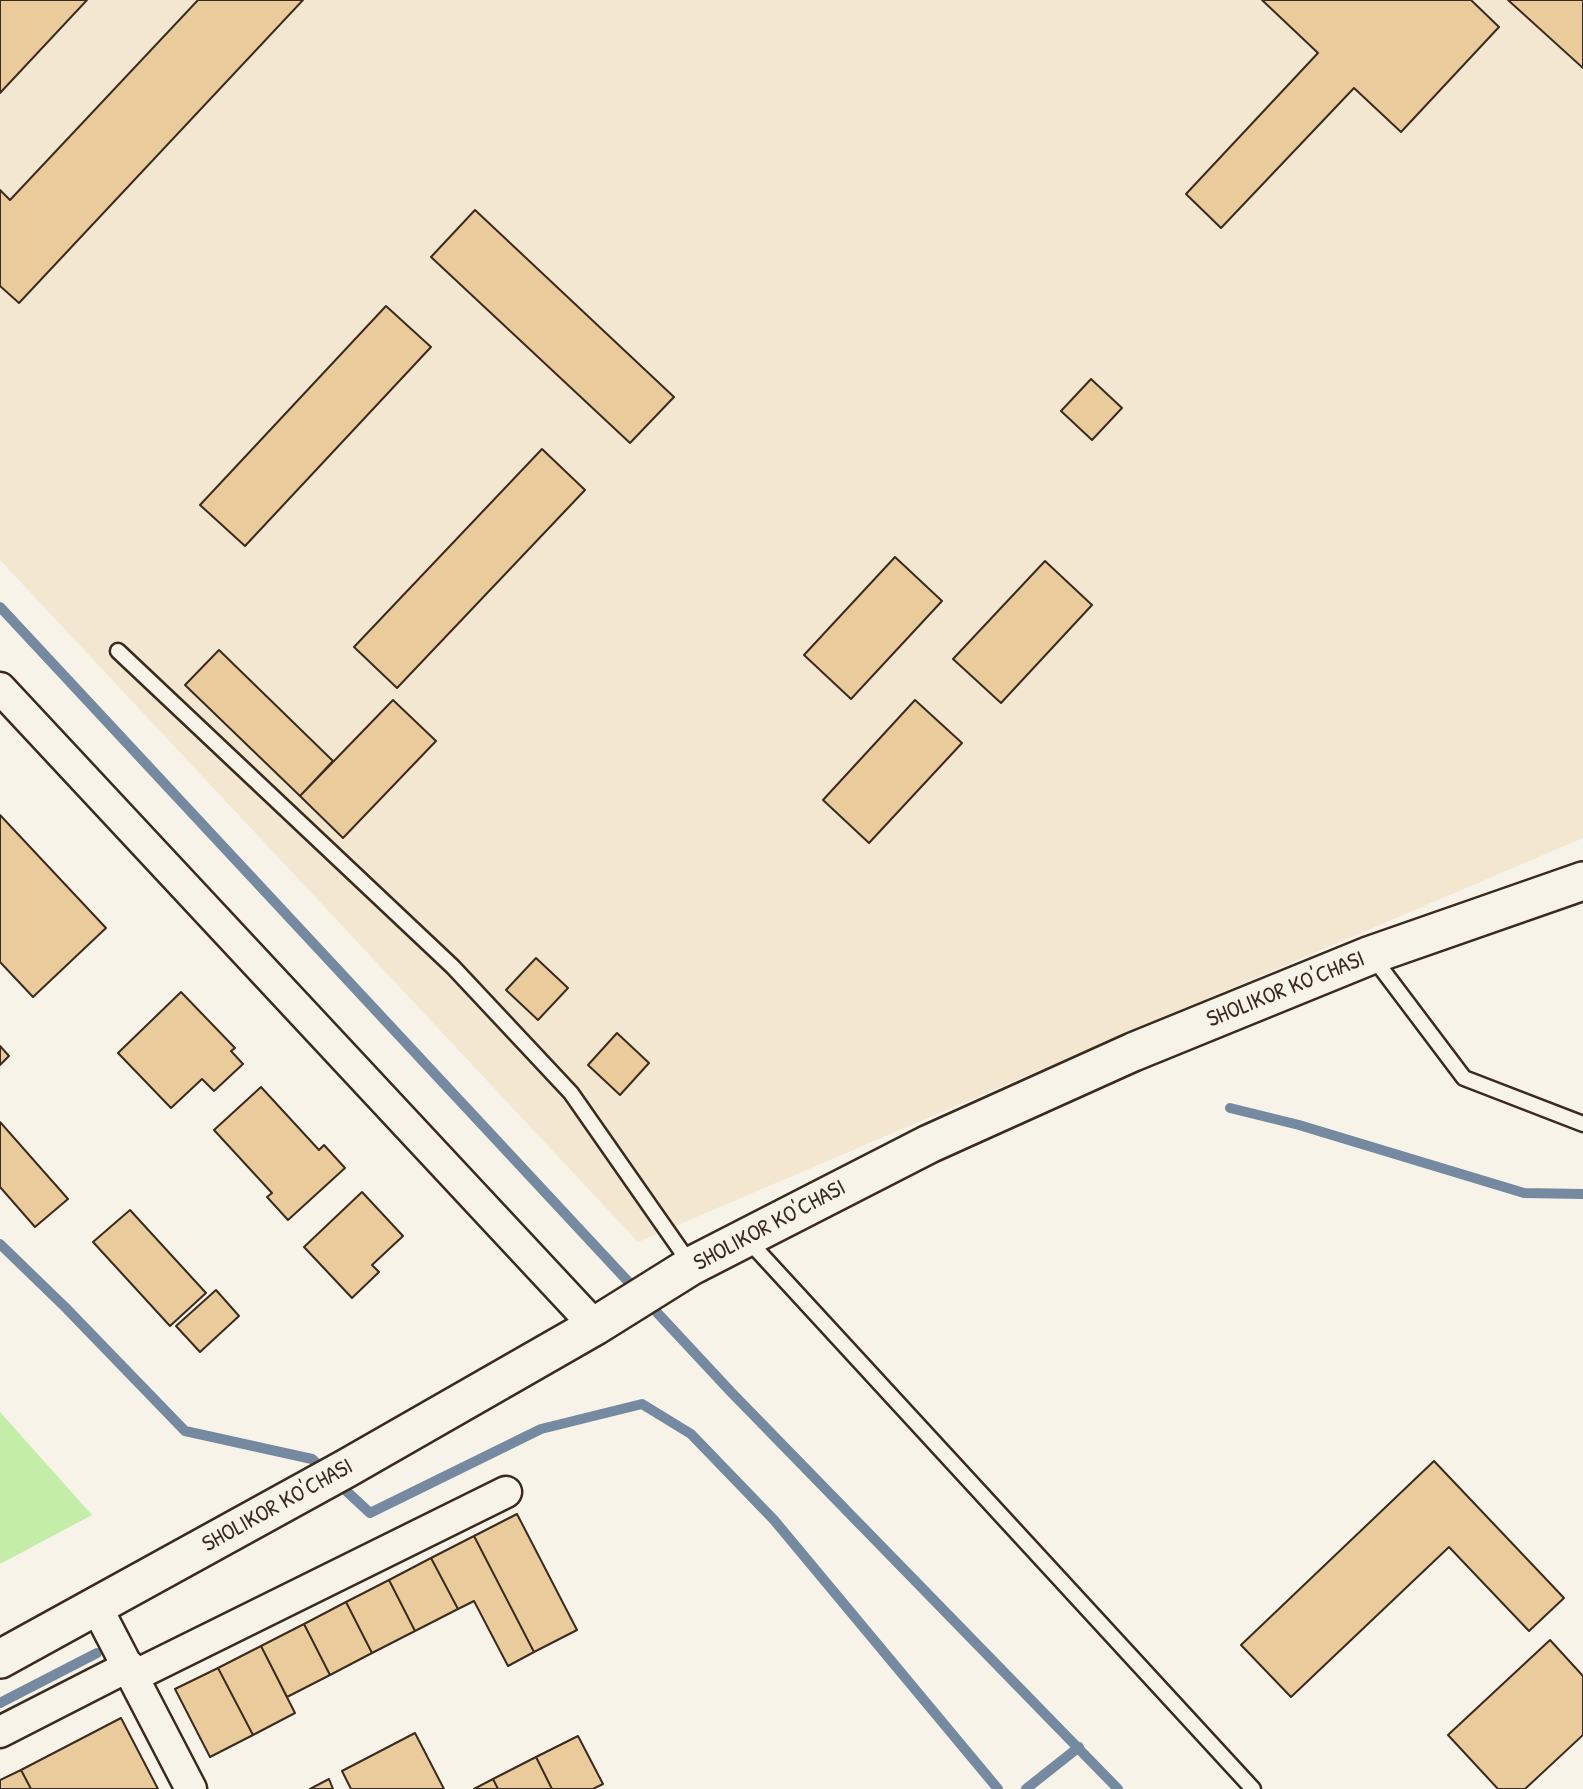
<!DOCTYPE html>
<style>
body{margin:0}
canvas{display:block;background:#f7f3e8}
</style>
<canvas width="1583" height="1789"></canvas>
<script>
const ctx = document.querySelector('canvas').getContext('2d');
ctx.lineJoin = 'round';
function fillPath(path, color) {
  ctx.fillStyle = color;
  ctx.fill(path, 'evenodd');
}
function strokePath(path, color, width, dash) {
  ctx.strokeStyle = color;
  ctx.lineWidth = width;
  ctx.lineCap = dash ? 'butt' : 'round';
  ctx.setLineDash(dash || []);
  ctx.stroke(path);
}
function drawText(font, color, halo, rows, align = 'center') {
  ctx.font = font + ' "Patrick Hand",sans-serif';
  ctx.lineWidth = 5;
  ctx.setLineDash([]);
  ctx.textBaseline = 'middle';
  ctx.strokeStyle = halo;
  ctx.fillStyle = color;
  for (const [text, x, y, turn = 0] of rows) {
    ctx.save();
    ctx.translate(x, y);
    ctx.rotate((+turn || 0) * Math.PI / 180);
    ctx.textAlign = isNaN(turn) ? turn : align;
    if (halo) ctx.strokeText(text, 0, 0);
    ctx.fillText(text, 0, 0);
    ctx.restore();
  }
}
fillPath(new Path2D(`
 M 0,0 L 1583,0 L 1583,838 L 638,1242 L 0,560 Z`), '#f3e7d1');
fillPath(new Path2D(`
 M 0,1412 L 92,1515 L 0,1564 Z`), '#c3eda9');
strokePath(new Path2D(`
 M 0,607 L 731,1392 L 1118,1789
 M 1230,1108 L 1299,1125 L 1524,1193 L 1583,1194
 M 0,1244 L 65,1307 L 185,1431 L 312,1459 L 370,1513 L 541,1429 L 642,1404 L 691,1434 L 774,1520 L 998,1789
 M 0,1703 L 97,1653
 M 1026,1789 L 1079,1747`), '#7589a0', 10);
const building = new Path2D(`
 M 0,0 L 87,0 L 0,93 Z
 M 198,0 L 303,0 L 19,303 L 0,286 L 0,190 L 10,200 Z
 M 1262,0 L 1471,0 L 1499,27 L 1401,132 L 1354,88 L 1221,228 L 1186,194 L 1318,53 Z
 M 1508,0 L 1583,0 L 1583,68 Z
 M 475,210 L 674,397 L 630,443 L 431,257 Z
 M 386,306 L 431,347 L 245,546 L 200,505 Z
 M 1091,379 L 1122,408 L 1092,440 L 1061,411 Z
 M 542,449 L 585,490 L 397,688 L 354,647 Z
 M 895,557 L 942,601 L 851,699 L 804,655 Z
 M 1045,561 L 1092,605 L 1001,703 L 953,659 Z
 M 219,650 L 333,761 L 300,796 L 185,685 Z
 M 393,700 L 436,741 L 343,838 L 300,796 Z
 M 915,700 L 962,743 L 869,843 L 823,800 Z
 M 0,815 L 106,928 L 33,997 L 0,962 Z
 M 536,958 L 568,988 L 538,1020 L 506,990 Z
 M 181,992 L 235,1048 L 231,1051 L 243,1064 L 214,1091 L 202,1079 L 171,1108 L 118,1053 Z
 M 617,1033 L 649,1063 L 620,1095 L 588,1065 Z
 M 0,1046 L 9,1056 L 0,1065 Z
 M 261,1087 L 319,1150 L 324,1145 L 345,1168 L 288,1220 L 267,1197 L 272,1193 L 214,1130 Z
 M 0,1122 L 68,1199 L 35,1227 L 0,1187 Z
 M 362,1192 L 403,1236 L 372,1265 L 379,1272 L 352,1298 L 304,1247 Z
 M 130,1210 L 206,1293 L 170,1326 L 93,1242 Z
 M 216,1290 L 239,1316 L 200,1352 L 176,1326 Z
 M 1434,1461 L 1564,1598 L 1529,1631 L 1449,1547 L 1291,1697 L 1241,1645 Z
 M 517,1514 L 577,1630 L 534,1652 L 474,1536 Z
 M 474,1536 L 534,1652 L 508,1666 L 474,1601 L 458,1609 L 431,1558 Z
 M 431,1558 L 458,1609 L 415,1631 L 389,1580 Z
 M 389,1580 L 415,1631 L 372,1653 L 346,1602 Z
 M 346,1602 L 372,1653 L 330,1675 L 304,1624 Z
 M 304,1624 L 330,1675 L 287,1697 L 261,1646 Z
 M 1550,1640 L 1583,1676 L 1583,1735 L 1525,1789 L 1498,1789 L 1448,1735 Z
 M 261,1646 L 295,1713 L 253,1735 L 218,1668 Z
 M 218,1668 L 253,1735 L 210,1757 L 175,1689 Z
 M 121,1718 L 158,1789 L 31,1789 L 21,1770 Z
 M 415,1733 L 444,1789 L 351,1789 L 342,1771 Z
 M 578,1736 L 603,1784 L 593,1789 L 552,1789 L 536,1757 Z
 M 536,1757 L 552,1789 L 498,1789 L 493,1779 Z
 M 21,1770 L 31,1789 L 0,1789 L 0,1780 Z
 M 329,1779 L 333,1789 L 310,1789 Z
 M 493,1779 L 498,1789 L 474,1789 Z`);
fillPath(building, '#e9cb9c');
strokePath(building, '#3b2a1e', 2);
const service = new Path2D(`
 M 118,651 L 453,967 L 571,1093 L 691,1265
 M 1372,956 L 1464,1078 L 1583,1124
 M 746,1238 L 1253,1789`);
const minor = new Path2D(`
 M 0,688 L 595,1326
 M 96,1606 L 191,1789
 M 134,1676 L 506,1492
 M 0,1732 L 129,1666`);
const tertiary = new Path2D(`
 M 0,1659 L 347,1468 L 595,1326 L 691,1266 L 929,1144 L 1133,1052 L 1371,955 L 1583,881`);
strokePath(service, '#3b2a1e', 19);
strokePath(minor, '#3b2a1e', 35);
strokePath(tertiary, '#3b2a1e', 42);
strokePath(service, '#f7f3e8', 14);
strokePath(minor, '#f7f3e8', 30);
strokePath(tertiary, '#f7f3e8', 37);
drawText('23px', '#3b2a1e', '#f7f3e8', [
 ["SHOLIKOR KO'CHASI",1286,990,-22],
 ["SHOLIKOR KO'CHASI",770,1226,-28],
 ["SHOLIKOR KO'CHASI",278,1506,-29]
]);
</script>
